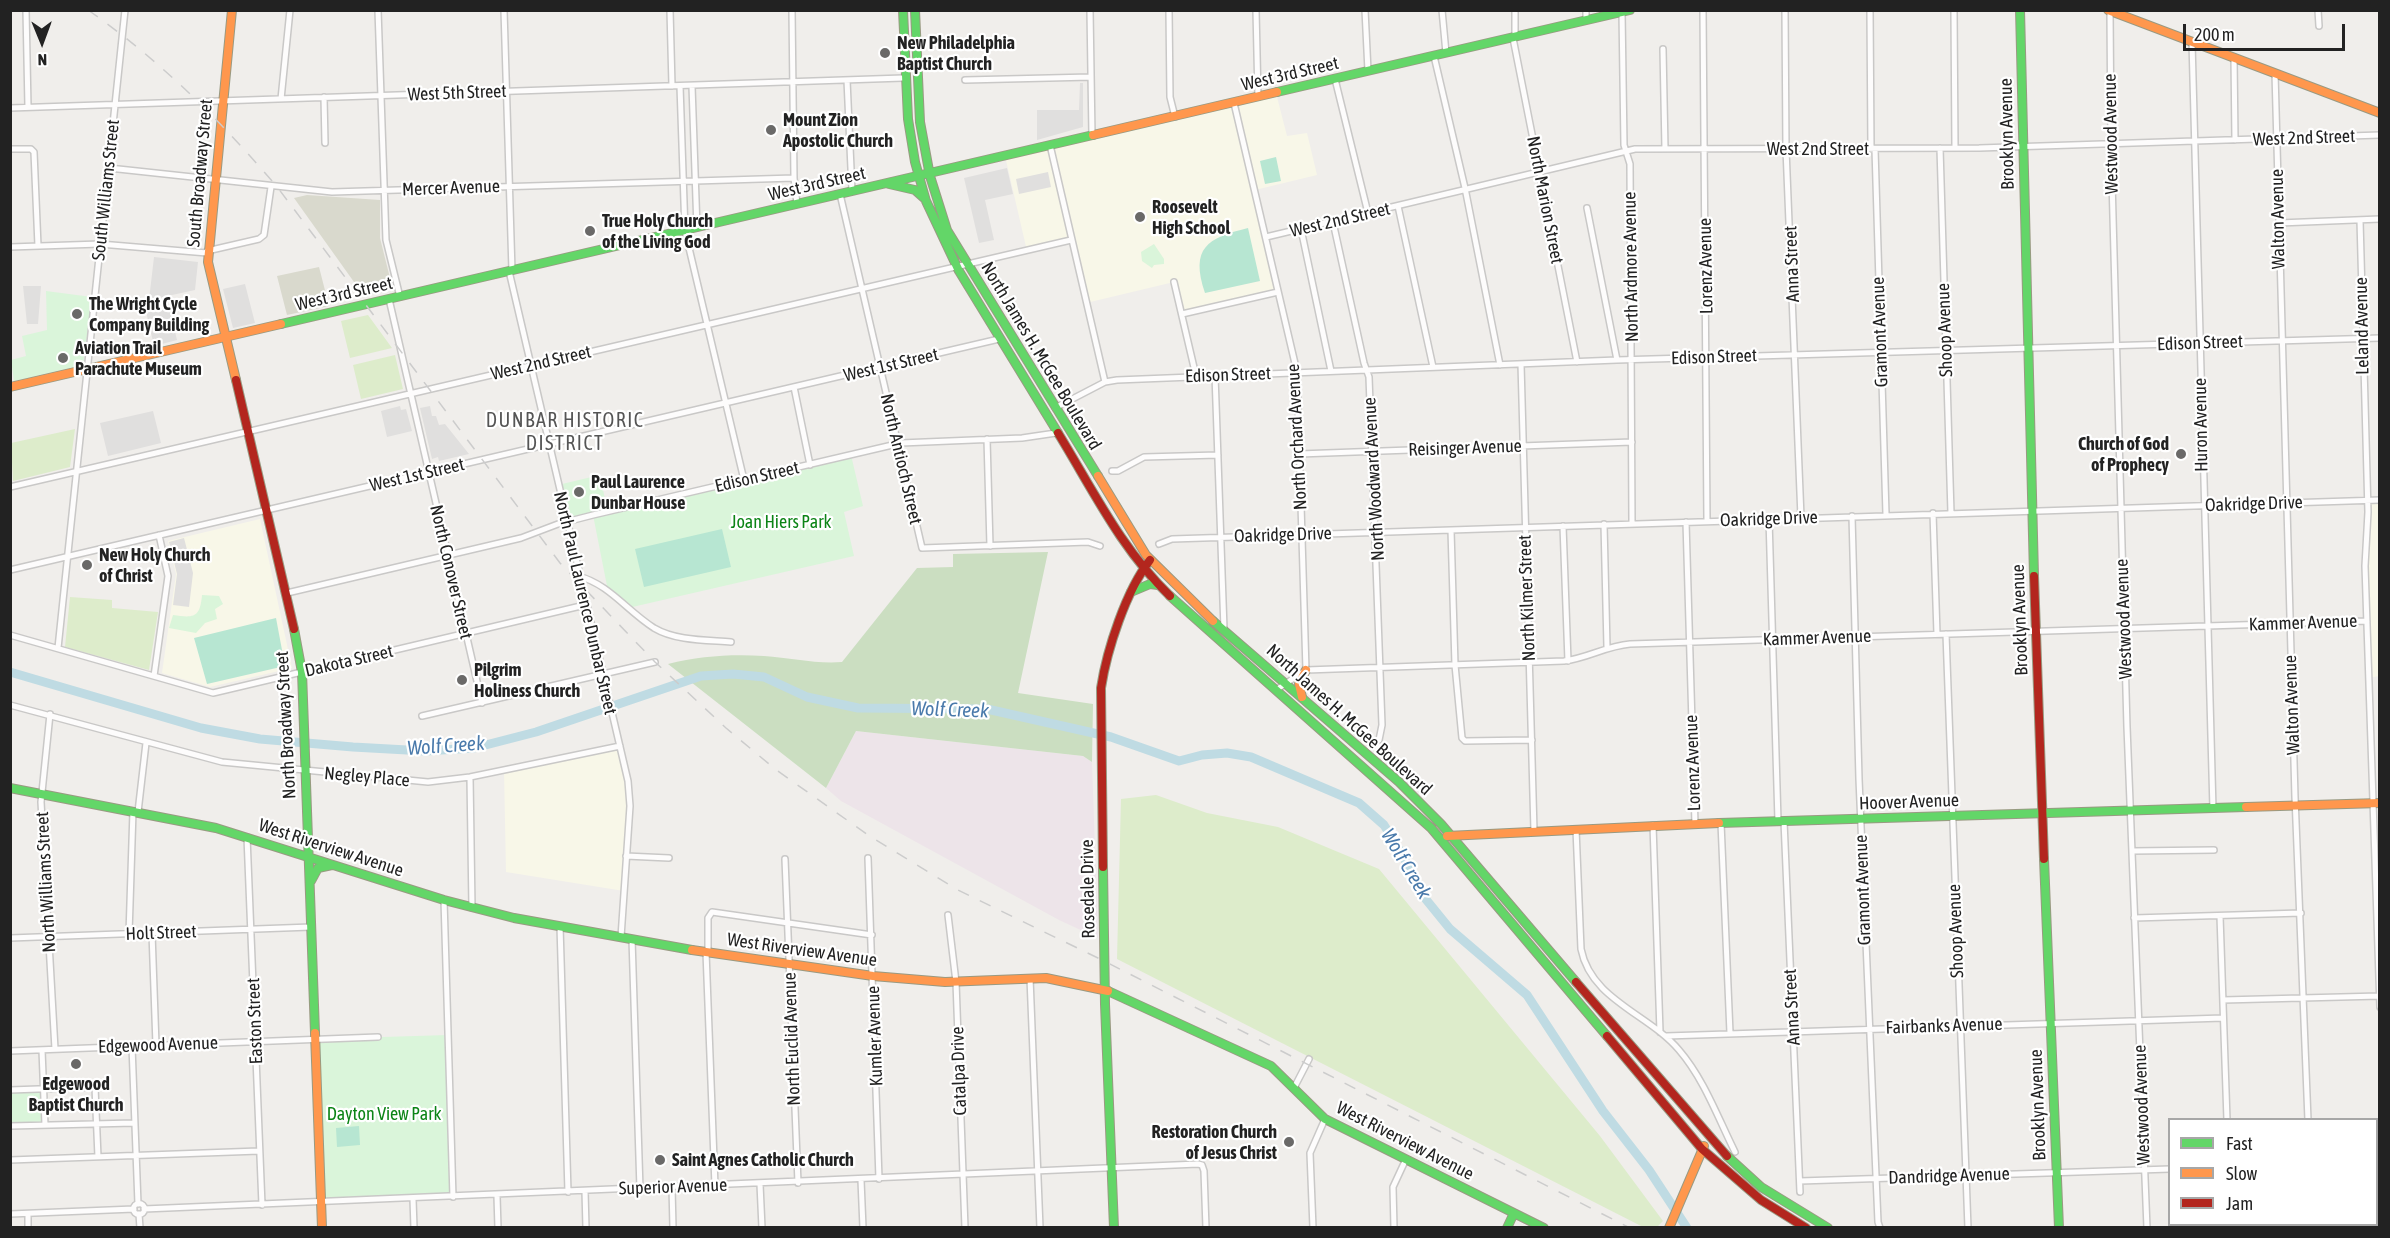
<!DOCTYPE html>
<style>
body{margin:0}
#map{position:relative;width:2390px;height:1238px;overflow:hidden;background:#f0eeeb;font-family:"Asap Condensed",sans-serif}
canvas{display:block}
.frame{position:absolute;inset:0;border:12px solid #222;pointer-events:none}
.legend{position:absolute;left:2168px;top:1118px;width:210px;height:108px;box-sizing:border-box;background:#fff;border:2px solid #a7a7a7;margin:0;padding:8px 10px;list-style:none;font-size:18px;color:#222}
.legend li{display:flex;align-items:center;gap:12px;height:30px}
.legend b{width:30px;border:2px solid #a7a7a7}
.north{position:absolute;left:12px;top:12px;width:60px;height:60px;-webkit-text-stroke:4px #fff;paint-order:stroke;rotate:179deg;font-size:16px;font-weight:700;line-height:24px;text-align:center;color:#222}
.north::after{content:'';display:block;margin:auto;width:21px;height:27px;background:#222;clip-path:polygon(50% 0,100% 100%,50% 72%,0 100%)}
.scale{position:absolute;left:2183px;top:24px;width:162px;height:27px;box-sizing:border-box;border:3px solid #222;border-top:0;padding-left:8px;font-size:18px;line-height:21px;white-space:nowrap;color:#222;-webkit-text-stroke:4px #fff;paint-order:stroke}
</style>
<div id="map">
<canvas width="2390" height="1238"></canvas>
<div class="frame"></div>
<ul class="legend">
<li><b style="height:8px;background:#63d668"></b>Fast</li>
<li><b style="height:8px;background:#ff974d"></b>Slow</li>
<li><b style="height:8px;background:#b3261e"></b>Jam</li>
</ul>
<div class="north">N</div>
<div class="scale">200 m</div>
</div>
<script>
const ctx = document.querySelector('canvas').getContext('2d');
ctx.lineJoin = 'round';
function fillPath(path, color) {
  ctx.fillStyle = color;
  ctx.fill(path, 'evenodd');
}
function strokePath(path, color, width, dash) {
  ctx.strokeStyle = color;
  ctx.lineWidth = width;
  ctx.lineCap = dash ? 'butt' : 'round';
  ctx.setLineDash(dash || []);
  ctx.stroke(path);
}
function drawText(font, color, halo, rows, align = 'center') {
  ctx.font = font + ' "Asap Condensed",sans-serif';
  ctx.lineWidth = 4.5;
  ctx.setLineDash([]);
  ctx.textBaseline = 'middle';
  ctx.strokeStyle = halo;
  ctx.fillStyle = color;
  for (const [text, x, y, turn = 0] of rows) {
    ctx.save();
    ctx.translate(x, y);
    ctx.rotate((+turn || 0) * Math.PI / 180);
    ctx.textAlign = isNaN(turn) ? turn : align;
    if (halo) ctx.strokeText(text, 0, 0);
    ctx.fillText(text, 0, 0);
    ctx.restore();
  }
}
fillPath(new Path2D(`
 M 856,731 L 1083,756 L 1092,762 L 1098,938 L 1059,920 L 841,801 L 826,788 Z`), '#ede4e9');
fillPath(new Path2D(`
 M 1276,93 L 1287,136 L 1307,133 L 1317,175 L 1255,190 L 1278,292 L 1182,314 L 1174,282 L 1086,303 L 1071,240 L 1027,251 L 1005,156 Z
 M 2367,500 L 2380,500 L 2379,676 L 2369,678 Z
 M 260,519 L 292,668 L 210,687 L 162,673 L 176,574 L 168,541 Z
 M 620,746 L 630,790 L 624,891 L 506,872 L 504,770 Z`), '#f8f7e8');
fillPath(new Path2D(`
 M 307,195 L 380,200 L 380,238 L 393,290 L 364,296 L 294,198 Z
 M 319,267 L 329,306 L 287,315 L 277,276 Z`), '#d9d9cd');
fillPath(new Path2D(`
 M 368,315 L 392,348 L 350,358 L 341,321 Z
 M 395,355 L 403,389 L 361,399 L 353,365 Z
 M 75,429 L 70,467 L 13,481 L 11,443 Z
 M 70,597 L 112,600 L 112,608 L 158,612 L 149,670 L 65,647 Z
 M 1156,795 L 1207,813 L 1278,827 L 1379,869 L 1600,1136 L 1663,1221 L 1657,1227 L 1643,1227 L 1117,959 L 1121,799 Z`), '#ddeccb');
fillPath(new Path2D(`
 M 1048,552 L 1018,693 L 1093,704 L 1092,762 L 1083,756 L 856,731 L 826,788 L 668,664 C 700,656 731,654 764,656 C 791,658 816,664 842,662 L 917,568 L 953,567 L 953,554 Z`), '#cbdec1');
fillPath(new Path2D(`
 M 1154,244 L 1164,259 L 1164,264 L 1154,265 L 1152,268 L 1142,261 L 1141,252 Z
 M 46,291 L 92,297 L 83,365 L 14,381 L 11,360 L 26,356 L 22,336 L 47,330 Z
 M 851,455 L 863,506 L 844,512 L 854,556 L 628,608 L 608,591 L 593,515 Z
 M 600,475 L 607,509 L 571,517 L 562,484 Z
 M 202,595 L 219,596 L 223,604 L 215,609 L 217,619 L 205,623 L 196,633 L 169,628 L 173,615 C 194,618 200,618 202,595 Z
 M 448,1035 L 453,1197 L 320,1202 L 316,1039 Z
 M 42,1089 L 43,1125 L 11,1126 L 10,1090 Z`), '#daf5da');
fillPath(new Path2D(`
 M 1276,157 L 1281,181 L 1265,184 L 1260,161 Z
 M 1248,228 L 1260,281 L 1205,293 C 1190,248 1207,238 1248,228 Z
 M 722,529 L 731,567 L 644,587 L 635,549 Z
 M 276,618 L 285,666 L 207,684 L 194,638 Z
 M 359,1126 L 360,1145 L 337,1147 L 336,1128 Z`), '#b7e6d2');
fillPath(new Path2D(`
 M 1080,83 L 1083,83 L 1083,127 L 1037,140 L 1037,110 L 1079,110 Z
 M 1007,168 L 1013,194 L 985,200 L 994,240 L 979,243 L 964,178 Z
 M 1048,172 L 1051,187 L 1019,194 L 1016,179 Z
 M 154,257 L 198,262 L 195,290 L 149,300 Z
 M 245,284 L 255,323 L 233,328 L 223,289 Z
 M 23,286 L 41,286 L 38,324 L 27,324 Z
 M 168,302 L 177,340 L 154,346 L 145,307 Z
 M 400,406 L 401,410 L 406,409 L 412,431 L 387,437 L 381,411 Z
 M 430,406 L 432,416 L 436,416 L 439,425 L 445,424 L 469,454 L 439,461 L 438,457 L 432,459 L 420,408 Z
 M 153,411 L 161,443 L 108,456 L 100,423 Z
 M 184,538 L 193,573 L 189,607 L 173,605 L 177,574 L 169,542 Z`), '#e0dfde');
strokePath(new Path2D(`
 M 10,672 L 201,728 L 260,739 L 353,747 L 425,751 L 474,748 L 536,732 L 701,676 L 733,674 L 764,677 L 807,697 L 858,708 L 987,709 L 1111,737 L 1179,761 L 1202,755 L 1227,753 L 1251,757 L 1359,803 L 1384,825 L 1402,854 L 1424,897 L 1450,929 L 1527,995 L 1603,1111 L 1649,1170 L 1687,1228`), '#bfdbe3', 9);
const street = new Path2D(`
 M 26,10 L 28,107
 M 378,10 L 386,240 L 400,297
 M 504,10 L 512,271
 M 670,10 L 672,86
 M 792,10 L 794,178 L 797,204
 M 1090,10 L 1092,136
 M 1169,10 L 1170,97 L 1175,117
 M 1256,10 L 1258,97
 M 1365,10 L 1368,71
 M 1442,10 L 1446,53
 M 1515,10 L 1515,37
 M 1586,10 L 1586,20
 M 1703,10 L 1707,521
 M 1785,10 L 1786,149 L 1801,517
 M 1870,10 L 1871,149
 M 1954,10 L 1955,148
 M 2318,10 L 2319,26
 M 2110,11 L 2111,144 L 2127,727 L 2147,1228
 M 1622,12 L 1624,145 L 1630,164 L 1632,523
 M 1513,38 L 1577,362
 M 2192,42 L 2213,809
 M 1663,49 L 1665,149
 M 1434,56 L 1465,188 L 1500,365
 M 2234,57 L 2235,140
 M 2275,73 L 2295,797 L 2308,1120
 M 1335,79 L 1368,213
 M 847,80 L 852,191
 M 965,80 L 1091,77
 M 680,86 L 685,231 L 744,480
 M 692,86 L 697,228
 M 324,97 L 325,143
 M 281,99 L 290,10
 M 1234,103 L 1297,372 L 1306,670
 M 10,108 L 903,78
 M 1050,145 L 1105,382
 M 1940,148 L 1951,513
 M 10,149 L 31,149 L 34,152 L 38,246
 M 1875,149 L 1886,514
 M 109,168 L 332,192 L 794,178
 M 840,194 L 922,548 L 1088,542 L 1100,546
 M 1398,206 L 1433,367
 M 1587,208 L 1617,360
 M 2360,220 L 2368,512 L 2365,566 L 2380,1007
 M 1333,222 L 1364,363 L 1369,377 L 1382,725 L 1379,740
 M 2279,223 L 2380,219
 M 1301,229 L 1331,371
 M 1266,237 L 1635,149 L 1979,148 L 2380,135
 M 10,247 L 100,244 L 207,253
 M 207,251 L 259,239 L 264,235 L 271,187
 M 509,271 L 628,781 L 630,806 L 621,937
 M 1174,282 L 1196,376
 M 389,299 L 482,703
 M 1182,314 L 1278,292
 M 1521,364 L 1534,831
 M 1215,375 L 1224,629
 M 794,387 L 810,465
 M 1055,408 L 1105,382 L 1117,380 L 1617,360 L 2380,338
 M 987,439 L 990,546
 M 1299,454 L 1632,442
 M 1112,471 L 1118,471 L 1144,457 L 1218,455
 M 10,487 L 1071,240
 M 1933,513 L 1937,634
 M 1852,516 L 1859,779 L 1878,1222 L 1880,1228
 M 1769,519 L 1778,821
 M 1686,522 L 1695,824
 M 1604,524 L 1607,647
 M 1563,526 L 1568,661
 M 1451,530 L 1455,665 L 1462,738 L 1465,741 L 1532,740
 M 1159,544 L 1172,539 L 2380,500
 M 10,570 L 999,339
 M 578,576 C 609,584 627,611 654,628 C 676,641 706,640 731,642
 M 287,593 L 521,538 L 558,524 L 593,515 L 901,443 L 1022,438 L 1056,433
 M 1946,634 L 1968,1228
 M 10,635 L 213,693 L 585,605
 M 58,648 L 125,10
 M 154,676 L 168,576 L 159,535
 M 1276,690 L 1306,670 L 1564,661 C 1588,658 1606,646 1630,644 L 2367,621
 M 10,705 L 222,762 L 428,782 L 470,777 L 620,746
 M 50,714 L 41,802 L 55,1049
 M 422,716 L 655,662
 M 470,777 L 472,908
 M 138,812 L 146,743
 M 1784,821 L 1800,1192
 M 1721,823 L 1730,1033
 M 1653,825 L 1660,1032
 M 1576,829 L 1581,949 C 1591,1000 1649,1014 1679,1050 C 1704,1079 1718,1118 1735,1152
 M 247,837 L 262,1205
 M 2132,851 L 2214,850
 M 626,856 L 669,858
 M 868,858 L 879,1179
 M 785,859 L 798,1183
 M 444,900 L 453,1197
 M 948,915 L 956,982 L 965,1228
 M 2220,916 L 2227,1120
 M 2134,918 L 2301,913
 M 560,926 L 568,1192
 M 152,933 L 156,1045
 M 129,934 L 133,811
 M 10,938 L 311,927
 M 632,939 L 640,1189
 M 706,952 L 715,1186
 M 708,953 L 708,918 L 712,912 L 872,935
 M 1030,978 L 1040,1228
 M 2223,1000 L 2380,996
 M 1666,1036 L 2223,1018
 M 132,1046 L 138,1204
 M 42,1050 L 45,1125
 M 10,1051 L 378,1037
 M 1295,1086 L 1309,1059
 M 10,1090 L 95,1087 L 98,1157
 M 10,1126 L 134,1123
 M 2376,1159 L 2380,1159
 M 10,1160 L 259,1151
 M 861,1180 L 863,1228
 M 1800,1181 L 2170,1169
 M 760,1184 L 762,1228
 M 672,1187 L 673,1228
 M 585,1191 L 586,1228
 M 497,1196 L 498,1228
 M 413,1199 L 414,1228
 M133.5 1209a5.5 5.5 0 1 1 11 0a5.5 5.5 0 1 1-11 0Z
 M 144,1209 L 1198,1164 L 1202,1165 L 1204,1171 L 1206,1228
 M 10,1214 L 134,1209
 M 28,1214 L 28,1228
 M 139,1214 L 140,1228
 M 2231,1224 L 2231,1228
 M 2312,1224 L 2312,1228
 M 1313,1228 L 1310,1153 L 1325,1119
 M 1394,1228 L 1393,1187 L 1406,1159`);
const fast = new Path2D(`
 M 903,10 L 908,119 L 915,162 L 926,201 L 959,271 L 1058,433
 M 915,10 L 920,122 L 930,176 L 947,230 L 1098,476
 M 2020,10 L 2034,576
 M 1277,92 L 1630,10
 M 889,184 L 915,190 L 924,198
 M 281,324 L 1093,135
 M 1131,592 L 1150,584 L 1158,585
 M 1170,596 L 1431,828 L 1607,1036
 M 1213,621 L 1399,782 L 1441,824 L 1576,982
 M 294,629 L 302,672 L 315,1033
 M 10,788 L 216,828 L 444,900 L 514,918 L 692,950
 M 1719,823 L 2246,807
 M 2044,859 L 2059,1228
 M 1103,867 L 1105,1004 L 1114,1228
 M 311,881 L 318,868 L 332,865
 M 1108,991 L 1271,1066 L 1325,1119 L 1544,1228
 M 1727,1156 L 1761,1187 L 1828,1228
 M 1507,1228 L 1514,1213`);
const slow = new Path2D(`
 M 232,10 L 208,262 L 236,380
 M 2108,10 L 2380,113
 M 1093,135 L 1277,92
 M 10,387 L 281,324
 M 1098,476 L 1146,555 L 1213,621
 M 1302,697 L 1299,684 L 1306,670
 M 2246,807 L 2380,803
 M 1447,836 L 1719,823
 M 692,950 L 873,976 L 945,982 L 1046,978 L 1108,991
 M 315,1033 L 322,1228
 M 1669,1228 L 1704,1146`);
const jam = new Path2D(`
 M 236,380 L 294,629
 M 1058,433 C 1093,490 1121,549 1170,596
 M 2034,576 L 2044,859
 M 1103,867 L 1101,688 C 1107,649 1126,591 1150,560
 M 1576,982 L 1727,1156
 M 1607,1036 L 1702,1149 L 1761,1200 L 1806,1228`);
strokePath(street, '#c9c8c7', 8);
strokePath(fast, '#999a82', 10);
strokePath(slow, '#999a82', 10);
strokePath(jam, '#999a82', 10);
strokePath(street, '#fdfcfc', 5);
strokePath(fast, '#63d668', 8);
strokePath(slow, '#ff974d', 8);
strokePath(jam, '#b3261e', 8);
strokePath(new Path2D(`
 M 88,10 C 161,61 221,121 278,188 L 560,563 L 655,662 L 726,728 L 775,769 L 868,835 L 956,889 L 1104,961 L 1630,1228`), '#ccc', 1.5, [12, 12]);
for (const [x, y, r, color] of [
 [885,53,6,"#6a6968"],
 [771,130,6,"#6a6968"],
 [1140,217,6,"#6a6968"],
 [590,231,6,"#6a6968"],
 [77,314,6,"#6a6968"],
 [63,358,6,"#6a6968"],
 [2181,454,6,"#6a6968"],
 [579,492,6,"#6a6968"],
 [87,565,6,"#6a6968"],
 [462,680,6,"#6a6968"],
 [76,1064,6,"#6a6968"],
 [1289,1142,6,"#6a6968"],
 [660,1160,6,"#6a6968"]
]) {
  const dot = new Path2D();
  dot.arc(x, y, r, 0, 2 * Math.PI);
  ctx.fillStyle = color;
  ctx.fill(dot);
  strokePath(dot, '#fff', 2);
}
drawText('bold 18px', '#222', '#fff', [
 ["New Philadelphia",897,43],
 ["Baptist Church",897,64],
 ["Mount Zion",783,120],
 ["Apostolic Church",783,141],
 ["Roosevelt",1152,207],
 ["High School",1152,228],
 ["True Holy Church",602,221],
 ["of the Living God",602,242],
 ["The Wright Cycle",89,304],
 ["Company Building",89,325],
 ["Aviation Trail",75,348],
 ["Parachute Museum",75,369],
 ["Church of God",2169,444,"right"],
 ["of Prophecy",2169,465,"right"],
 ["Paul Laurence",591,482],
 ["Dunbar House",591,503],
 ["New Holy Church",99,555],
 ["of Christ",99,576],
 ["Pilgrim",474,670],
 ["Holiness Church",474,691],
 ["Edgewood",76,1084,"center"],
 ["Baptist Church",76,1105,"center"],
 ["Restoration Church",1277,1132,"right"],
 ["of Jesus Christ",1277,1153,"right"],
 ["Saint Agnes Catholic Church",672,1160]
], 'left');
drawText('18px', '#222', '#fff', [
 ["West 3rd Street",1290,74,-13],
 ["West 5th Street",457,93,-2],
 ["Brooklyn Avenue",2007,134,-91],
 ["Westwood Avenue",2111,134,-91],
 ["West 2nd Street",2304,138,-2],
 ["West 2nd Street",1818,149],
 ["South Broadway Street",200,173,-85],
 ["West 3rd Street",817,184,-13],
 ["Mercer Avenue",451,188,-2],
 ["South Williams Street",106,190,-84],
 ["North Marion Street",1545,200,79],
 ["Walton Avenue",2278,219,-91],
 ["West 2nd Street",1340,220,-13],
 ["Anna Street",1792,264,-92],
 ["Lorenz Avenue",1706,266,-91],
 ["North Ardmore Avenue",1631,267,-91],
 ["West 3rd Street",344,294,-13],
 ["Leland Avenue",2362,326,-91],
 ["Shoop Avenue",1945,330,-92],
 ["Gramont Avenue",1880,332,-92],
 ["Edison Street",2200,343,-2],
 ["North James H. McGee Boulevard",1041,356,59],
 ["Edison Street",1714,357,-2],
 ["West 2nd Street",541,363,-13],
 ["West 1st Street",891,365,-13],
 ["Edison Street",1228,375,-2],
 ["Huron Avenue",2201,425,-91],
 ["North Orchard Avenue",1297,437,-93],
 ["Reisinger Avenue",1465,448,-2],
 ["North Antioch Street",901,459,77],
 ["West 1st Street",417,475,-13],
 ["Edison Street",757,477,-13],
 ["North Woodward Avenue",1374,479,-93],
 ["Oakridge Drive",2254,504,-2],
 ["Oakridge Drive",1769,519,-2],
 ["Oakridge Drive",1283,535,-2],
 ["North Conover Street",451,572,77],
 ["North Kilmer Street",1527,598,-92],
 ["North Paul Laurence Dunbar Street",585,603,77],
 ["Westwood Avenue",2124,619,-92],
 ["Brooklyn Avenue",2020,620,-92],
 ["Kammer Avenue",2303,623,-2],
 ["Kammer Avenue",1817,638,-2],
 ["Dakota Street",349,661,-13],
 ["Walton Avenue",2292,705,-92],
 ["North James H. McGee Boulevard",1349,720,42],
 ["North Broadway Street",286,725,-93],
 ["Lorenz Avenue",1693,763,-92],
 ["Negley Place",367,777,5],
 ["Hoover Avenue",1909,802,-2],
 ["West Riverview Avenue",331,848,18],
 ["North Williams Street",46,882,-93],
 ["Rosedale Drive",1088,889,-91],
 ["Gramont Avenue",1863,890,-92],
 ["Shoop Avenue",1956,931,-92],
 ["Holt Street",161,933,-2],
 ["West Riverview Avenue",802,950,8],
 ["Anna Street",1792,1007,-93],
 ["Easton Street",255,1021,-92],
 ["Fairbanks Avenue",1944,1026,-2],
 ["Kumler Avenue",875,1036,-92],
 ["North Euclid Avenue",792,1039,-92],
 ["Edgewood Avenue",158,1045,-2],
 ["Catalpa Drive",959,1071,-92],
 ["Brooklyn Avenue",2038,1105,-92],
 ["Westwood Avenue",2142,1105,-92],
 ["West Riverview Avenue",1405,1141,27],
 ["Dandridge Avenue",1949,1176,-2],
 ["Superior Avenue",673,1187,-2]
]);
drawText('18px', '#0c8416', '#fff', [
 ["Joan Hiers Park",781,522],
 ["Dayton View Park",384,1114]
]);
ctx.letterSpacing = '1.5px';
drawText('20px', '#555', '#fff', [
 ["DUNBAR HISTORIC",565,421],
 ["DISTRICT",565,444]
]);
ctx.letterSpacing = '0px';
drawText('italic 20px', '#4a7aab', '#fff', [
 ["Wolf Creek",950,710,2],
 ["Wolf Creek",446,746,-4],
 ["Wolf Creek",1406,864,59]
]);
</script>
